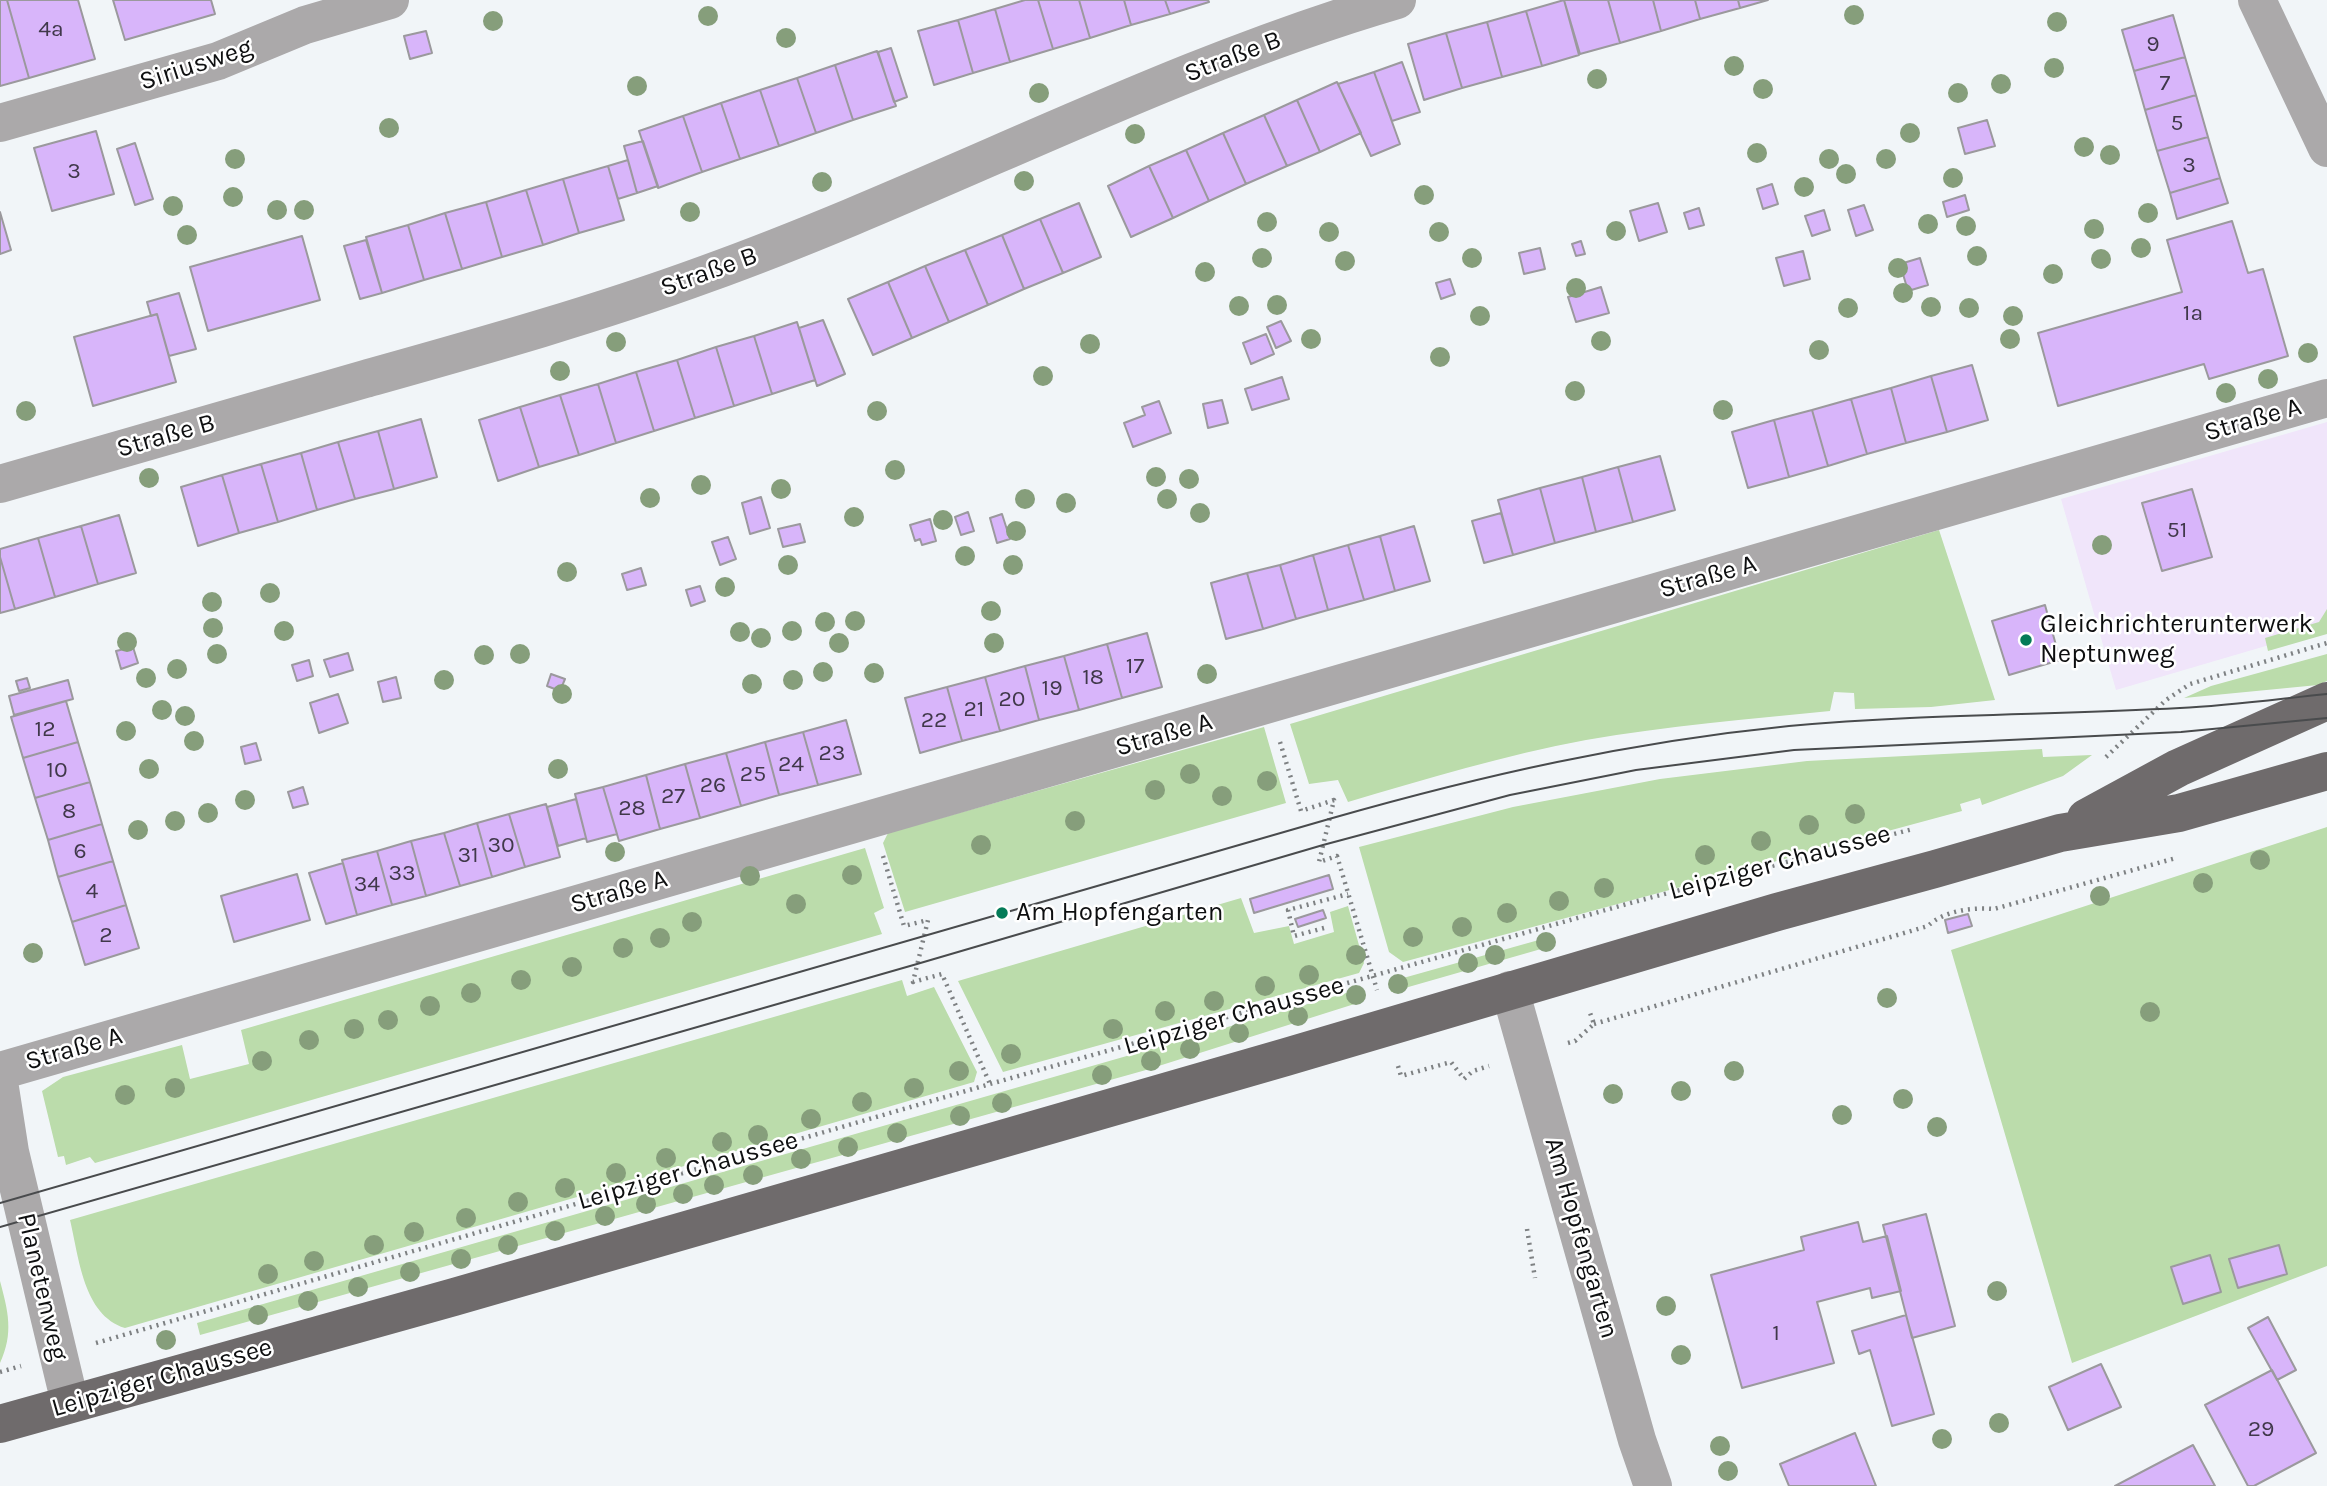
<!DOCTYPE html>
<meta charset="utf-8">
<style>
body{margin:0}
canvas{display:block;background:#f1f5f8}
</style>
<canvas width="2327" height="1486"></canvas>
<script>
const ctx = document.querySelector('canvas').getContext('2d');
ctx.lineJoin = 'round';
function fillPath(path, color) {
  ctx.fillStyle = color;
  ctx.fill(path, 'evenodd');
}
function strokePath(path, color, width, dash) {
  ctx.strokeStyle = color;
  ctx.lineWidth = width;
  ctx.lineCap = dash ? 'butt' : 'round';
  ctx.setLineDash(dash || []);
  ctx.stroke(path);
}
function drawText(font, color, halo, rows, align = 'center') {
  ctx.font = font + ' Karla,sans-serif';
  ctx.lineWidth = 5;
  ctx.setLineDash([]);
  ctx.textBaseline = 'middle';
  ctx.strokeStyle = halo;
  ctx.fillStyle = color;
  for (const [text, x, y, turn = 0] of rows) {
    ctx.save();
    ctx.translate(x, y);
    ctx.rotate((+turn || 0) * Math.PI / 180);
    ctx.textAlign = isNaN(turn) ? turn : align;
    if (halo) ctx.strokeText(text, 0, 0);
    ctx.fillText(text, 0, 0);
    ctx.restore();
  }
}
fillPath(new Path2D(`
 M 2327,422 L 2327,628 L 2116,690 L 2061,499 Z`), '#f0e5fa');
fillPath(new Path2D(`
 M 1939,530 L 1995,700 L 1931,707 L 1855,709 L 1854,693 L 1834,692 L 1830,711 C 1749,719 1667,726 1586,740 C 1505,755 1426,779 1348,802 L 1338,780 L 1309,784 L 1290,724 Z
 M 2327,609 L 2327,634 L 2268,651 L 2265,638 L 2319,622 Z
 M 2327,654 L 2327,681 L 2318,685 L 2184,698 L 2211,686 Z
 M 1264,727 L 1286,803 L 905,912 L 883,843 L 888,833 Z
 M 2042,749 L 2043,757 L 2092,755 L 2063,776 L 1982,805 L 1980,798 L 1960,804 L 1962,811 L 1403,962 L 1389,952 L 1359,847 L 1513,807 L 1660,779 L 1807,761 Z
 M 2327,827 L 2327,1266 L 2072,1363 L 1951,950 Z
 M 865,848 L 884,908 L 874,913 L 882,934 L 95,1163 L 90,1157 L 66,1165 L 64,1156 L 58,1157 L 42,1091 L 63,1077 L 182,1045 L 190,1079 L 249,1064 L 241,1030 Z
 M 1241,898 L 1254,933 L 1289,926 L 1294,944 L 1334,932 L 1330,912 L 1348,906 L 1364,963 L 1359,973 L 1003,1072 L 958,981 Z
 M 1553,936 L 1555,945 L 1391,992 L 1389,982 Z
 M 902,980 L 907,996 L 934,987 L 977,1072 L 974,1082 L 125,1328 C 83,1315 79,1257 70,1220 Z
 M 1360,989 L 1364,1001 L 1146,1070 L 200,1335 L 197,1323 Z
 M 0,1281 C 8,1311 14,1333 0,1363 Z`), '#bbdcab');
const building = new Path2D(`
 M 0,0 L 7,0 L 29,78 L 0,86 Z
 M 7,0 L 78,0 L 95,59 L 29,78 Z
 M 113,0 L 211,0 L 215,14 L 125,40 Z
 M 1025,0 L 1038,0 L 1053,49 L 1010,62 L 995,9 Z
 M 1038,0 L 1079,0 L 1090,38 L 1053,49 Z
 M 1079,0 L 1124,0 L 1131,25 L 1090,38 Z
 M 1124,0 L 1165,0 L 1170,14 L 1131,25 Z
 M 1165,0 L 1208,0 L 1209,2 L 1170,14 Z
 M 1564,0 L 1579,55 L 1542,66 L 1526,11 Z
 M 1564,0 L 1608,0 L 1620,43 L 1580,54 Z
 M 1608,0 L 1653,0 L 1661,31 L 1620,43 Z
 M 1653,0 L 1695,0 L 1700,19 L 1661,31 Z
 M 1695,0 L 1738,0 L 1740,8 L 1700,19 Z
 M 1738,0 L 1768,0 L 1740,8 Z
 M 995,9 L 1010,62 L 973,73 L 958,20 Z
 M 1526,11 L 1542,66 L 1502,77 L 1487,22 Z
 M 2173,15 L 2185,57 L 2134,71 L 2122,30 Z
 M 958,20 L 973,73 L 934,85 L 918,31 Z
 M 1487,22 L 1502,77 L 1462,88 L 1446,33 Z
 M 426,31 L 432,53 L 410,59 L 404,36 Z
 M 1446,33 L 1462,88 L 1424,100 L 1408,44 Z
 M 891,48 L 907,97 L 894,102 L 878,52 Z
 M 877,51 L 896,106 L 853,120 L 835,65 Z
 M 2185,57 L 2196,95 L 2145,110 L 2134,71 Z
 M 1402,62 L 1420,112 L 1392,121 L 1374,72 Z
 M 835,65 L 853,120 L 816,133 L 797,78 Z
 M 1374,72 L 1400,144 L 1371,156 L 1338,84 Z
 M 797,78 L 816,133 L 779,146 L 760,90 Z
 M 1337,82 L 1361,133 L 1320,152 L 1297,100 Z
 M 760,90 L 779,146 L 740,159 L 721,103 Z
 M 2196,95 L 2208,137 L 2157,151 L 2145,110 Z
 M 1297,100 L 1320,152 L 1287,166 L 1264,115 Z
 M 721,103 L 740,159 L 702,172 L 683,116 Z
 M 1264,115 L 1287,166 L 1246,184 L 1223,133 Z
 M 683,116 L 702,172 L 658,188 L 639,131 Z
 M 1987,120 L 1995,146 L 1965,154 L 1958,128 Z
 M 96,131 L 114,194 L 52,211 L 34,148 Z
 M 1223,133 L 1246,184 L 1209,201 L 1186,150 Z
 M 2208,137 L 2220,178 L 2170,193 L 2157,151 Z
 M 643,141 L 658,186 L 637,193 L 624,146 Z
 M 135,143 L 153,199 L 135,205 L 117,149 Z
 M 1186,150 L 1209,201 L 1173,218 L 1149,166 Z
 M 628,160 L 637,193 L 618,199 L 608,166 Z
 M 608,166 L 624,220 L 579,233 L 563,179 Z
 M 1149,166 L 1173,218 L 1131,237 L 1108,186 Z
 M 2220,178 L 2228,203 L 2177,219 L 2170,193 Z
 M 563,179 L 579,233 L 543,245 L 526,190 Z
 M 1772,184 L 1778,204 L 1763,209 L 1757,189 Z
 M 526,190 L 543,245 L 502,257 L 486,202 Z
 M 1965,195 L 1969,210 L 1947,217 L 1943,202 Z
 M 486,202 L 502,257 L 462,269 L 445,213 Z
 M 1079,203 L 1101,257 L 1063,273 L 1040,219 Z
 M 1658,203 L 1667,232 L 1639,241 L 1630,211 Z
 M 1864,205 L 1873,230 L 1856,236 L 1848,210 Z
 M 1699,208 L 1704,225 L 1689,229 L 1684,213 Z
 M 1824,210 L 1830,230 L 1812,236 L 1805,216 Z
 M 0,212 L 11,250 L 0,254 Z
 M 445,213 L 462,269 L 424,280 L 408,225 Z
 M 1040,219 L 1063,273 L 1024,289 L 1002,235 Z
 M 2232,221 L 2248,273 L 2263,269 L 2288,356 L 2209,379 L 2204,364 L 2058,406 L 2038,333 L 2182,292 L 2167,240 Z
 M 408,225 L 424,280 L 382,293 L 366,237 Z
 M 1002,235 L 1024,289 L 988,305 L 965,250 Z
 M 302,236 L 320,300 L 208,331 L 190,267 Z
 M 366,240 L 382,293 L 360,299 L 344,246 Z
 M 1581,241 L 1585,254 L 1576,256 L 1572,244 Z
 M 1540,248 L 1545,269 L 1524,274 L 1519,253 Z
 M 965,250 L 988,305 L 949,322 L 925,266 Z
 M 1803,251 L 1810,279 L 1784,286 L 1776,258 Z
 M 1920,258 L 1928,285 L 1908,291 L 1900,264 Z
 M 925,266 L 949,322 L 912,338 L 888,282 Z
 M 1450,279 L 1455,294 L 1441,299 L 1436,283 Z
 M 888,282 L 912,338 L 873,355 L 848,299 Z
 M 1601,287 L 1609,313 L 1576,322 L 1568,297 Z
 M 179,293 L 196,349 L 169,356 L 157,314 L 151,316 L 147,302 Z
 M 157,314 L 176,382 L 93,406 L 74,337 Z
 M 823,320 L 845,374 L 817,386 L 799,328 Z
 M 1281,321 L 1291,341 L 1276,348 L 1267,327 Z
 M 797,322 L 815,380 L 772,394 L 754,336 Z
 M 1266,334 L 1274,354 L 1251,364 L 1243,343 Z
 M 754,336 L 772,394 L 734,406 L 716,347 Z
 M 716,347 L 734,406 L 695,418 L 677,360 Z
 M 677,360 L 695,418 L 654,431 L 636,372 Z
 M 1972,365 L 1988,420 L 1947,432 L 1931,376 Z
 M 636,372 L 654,431 L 616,443 L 598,384 Z
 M 1931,376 L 1947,432 L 1906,443 L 1891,388 Z
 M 1282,377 L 1289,399 L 1252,410 L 1245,389 Z
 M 598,384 L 616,443 L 579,455 L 560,395 Z
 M 1891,388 L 1906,443 L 1867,454 L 1851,399 Z
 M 560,395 L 579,455 L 539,467 L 520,407 Z
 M 1851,399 L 1867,454 L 1828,466 L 1812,410 Z
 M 1222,400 L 1228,423 L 1208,428 L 1203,404 Z
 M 1159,401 L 1171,433 L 1133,447 L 1124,423 L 1145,415 L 1142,407 Z
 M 520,407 L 539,467 L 498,481 L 479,420 Z
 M 1812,410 L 1828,466 L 1789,477 L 1774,420 Z
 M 421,419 L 437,477 L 394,489 L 378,431 Z
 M 1774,420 L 1789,477 L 1748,488 L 1732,432 Z
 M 378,431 L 394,489 L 355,499 L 338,442 Z
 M 338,442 L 355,499 L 317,510 L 301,453 Z
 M 301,453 L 317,510 L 278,522 L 261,464 Z
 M 1660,456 L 1675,510 L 1633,522 L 1618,467 Z
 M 261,464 L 278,522 L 239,533 L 222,475 Z
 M 1618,467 L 1633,522 L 1596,532 L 1582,477 Z
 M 222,475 L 239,533 L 198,546 L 181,487 Z
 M 1582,477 L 1596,532 L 1555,543 L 1540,488 Z
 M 1540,488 L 1555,543 L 1513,555 L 1498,500 Z
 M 2192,489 L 2212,557 L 2162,571 L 2142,503 Z
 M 761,497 L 770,528 L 750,534 L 742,503 Z
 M 968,512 L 974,531 L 961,535 L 955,517 Z
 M 1501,513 L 1513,555 L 1484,563 L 1472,521 Z
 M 1002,514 L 1010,539 L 997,543 L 990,518 Z
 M 119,515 L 136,573 L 98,584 L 81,526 Z
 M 930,519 L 936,541 L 922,545 L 920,539 L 915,541 L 910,525 Z
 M 800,524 L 805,542 L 783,547 L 778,529 Z
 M 81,526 L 98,584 L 55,597 L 38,538 Z
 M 1414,526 L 1430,581 L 1395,591 L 1380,536 Z
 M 1380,536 L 1395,591 L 1364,600 L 1348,545 Z
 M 728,537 L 736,559 L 720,565 L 712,542 Z
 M 38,538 L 55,597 L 15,609 L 0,557 L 0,549 Z
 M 1348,545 L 1364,600 L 1328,610 L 1313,555 Z
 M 1313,555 L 1328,610 L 1296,619 L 1280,565 Z
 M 0,557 L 15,609 L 0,613 Z
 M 1280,565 L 1296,619 L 1263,629 L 1247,573 Z
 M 641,568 L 646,585 L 627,590 L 622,574 Z
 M 1247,573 L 1263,629 L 1226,639 L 1211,583 Z
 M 700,586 L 705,601 L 691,606 L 686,590 Z
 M 2045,605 L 2060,660 L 2009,675 L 1992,621 Z
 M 1147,633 L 1162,687 L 1122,698 L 1107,644 Z
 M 1107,644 L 1122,698 L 1079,710 L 1064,656 Z
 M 133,647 L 138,663 L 121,669 L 116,651 Z
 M 348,653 L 353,670 L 330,677 L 324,660 Z
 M 1064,656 L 1079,710 L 1039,720 L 1025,666 Z
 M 309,660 L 313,676 L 297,681 L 292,665 Z
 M 1025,666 L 1039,720 L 1000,731 L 985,677 Z
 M 551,674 L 565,679 L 560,691 L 547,686 Z
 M 396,677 L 401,698 L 383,702 L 378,682 Z
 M 985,677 L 1000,731 L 962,741 L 947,687 Z
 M 27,678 L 30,688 L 19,691 L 16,681 Z
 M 68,680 L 73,699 L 14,715 L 9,696 Z
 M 947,687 L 962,741 L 920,753 L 905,698 Z
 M 338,694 L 348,723 L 319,733 L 310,703 Z
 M 66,701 L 78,742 L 23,758 L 11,717 Z
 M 846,720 L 861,774 L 818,785 L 803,732 Z
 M 803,732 L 818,785 L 779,795 L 765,742 Z
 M 78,742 L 90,782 L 35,798 L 23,758 Z
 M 765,742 L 779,795 L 741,806 L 726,753 Z
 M 256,743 L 261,760 L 245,764 L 241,747 Z
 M 726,753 L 741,806 L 700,818 L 685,764 Z
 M 685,764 L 700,818 L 660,829 L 646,775 Z
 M 646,775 L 660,829 L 619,841 L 603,787 Z
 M 90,782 L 102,824 L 48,840 L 35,798 Z
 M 303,787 L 308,804 L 293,808 L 288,792 Z
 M 603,787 L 617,834 L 587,842 L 575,794 Z
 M 576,799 L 586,838 L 558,846 L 547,807 Z
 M 546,804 L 560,857 L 525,867 L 509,814 Z
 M 509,814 L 525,867 L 492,877 L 477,823 Z
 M 477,823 L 492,877 L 460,886 L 444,833 Z
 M 102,824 L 113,861 L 58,877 L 48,840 Z
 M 444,833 L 460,886 L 426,896 L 411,841 Z
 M 411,841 L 426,896 L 392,905 L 377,851 Z
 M 377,851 L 392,905 L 357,915 L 342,860 Z
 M 113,861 L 126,905 L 72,922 L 58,877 Z
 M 343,863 L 357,915 L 326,924 L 309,873 Z
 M 297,874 L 310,920 L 234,942 L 221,896 Z
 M 1329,875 L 1333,889 L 1254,913 L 1250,899 Z
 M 126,905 L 139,948 L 85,965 L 72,922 Z
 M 1323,910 L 1326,918 L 1298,927 L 1295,919 Z
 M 1968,914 L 1972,926 L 1948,933 L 1945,920 Z
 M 1926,1214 L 1955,1326 L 1912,1338 L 1883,1225 Z
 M 1858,1222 L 1863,1242 L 1887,1236 L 1901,1291 L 1872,1298 L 1870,1288 L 1817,1302 L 1834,1363 L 1742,1388 L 1711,1275 L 1804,1250 L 1801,1237 Z
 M 2279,1245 L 2287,1274 L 2238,1288 L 2229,1259 Z
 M 2210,1255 L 2221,1292 L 2183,1304 L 2171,1267 Z
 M 1906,1315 L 1934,1414 L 1892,1426 L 1870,1350 L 1859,1354 L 1852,1331 Z
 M 2268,1317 L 2296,1370 L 2277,1380 L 2248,1328 Z
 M 2101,1364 L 2121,1407 L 2068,1430 L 2049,1387 Z
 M 2272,1370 L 2316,1453 L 2254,1486 L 2248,1486 L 2205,1405 Z
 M 1855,1433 L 1876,1486 L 1789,1486 L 1780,1464 Z
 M 2193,1445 L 2215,1486 L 2115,1486 Z`);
fillPath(building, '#d8b5fa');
strokePath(building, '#9b999d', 2);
strokePath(new Path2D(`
 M 1280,742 L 1301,811 L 1334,800 L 1319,862 L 1337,856 L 1377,990
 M 2106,757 L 2166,700 L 2190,684 L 2327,643
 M 883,856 L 904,926 L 928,920 L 913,982 L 942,974 L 990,1084
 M 1324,928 L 1294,936 L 1288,910 L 1348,894
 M 1594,1024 L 1928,926 C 1943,911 1972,907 1994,909 L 2176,858
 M 1568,1043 L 1575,1041 L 1594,1024 L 1589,1010
 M 1398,1066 L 1401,1076 L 1451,1062 L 1464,1079 L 1473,1071 L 1489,1066
 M 1527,1229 L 1535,1278
 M 96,1343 L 990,1084 L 1634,902 L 1913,829
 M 0,1372 L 21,1366`), '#7e8183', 4.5, [2, 5]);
strokePath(new Path2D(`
 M 2257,0 L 2327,148
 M 0,123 L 218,61 L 305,25 L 390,0
 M 0,484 C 121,449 243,414 365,379 C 479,347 594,315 706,274 C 939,190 1158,70 1397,0
 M 1510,990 L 1637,1440 L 1653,1486
 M 0,1071 L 2327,398
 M 0,1088 L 10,1152 L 70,1403`), '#aba9aa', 38);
strokePath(new Path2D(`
 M 2086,818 L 2178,768 L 2327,701
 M 0,1424 L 454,1297 L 1286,1057 L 1777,912 L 1935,869 L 2060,833 L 2179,813 L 2327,771`), '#6f6b6c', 38);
strokePath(new Path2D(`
 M 0,1203 L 1329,819 C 1483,775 1630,742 1789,726 C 1919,714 2050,715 2180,708 C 2229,706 2278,699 2327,694
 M 0,1227 L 917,964 L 1323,845 L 1510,795 L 1636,770 L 1794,750 L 2181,732 L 2327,718`), '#494b4d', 2);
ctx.fillStyle = '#869e7b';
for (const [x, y] of [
 [1854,15],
 [708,16],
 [493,21],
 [2057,22],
 [786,38],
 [1734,66],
 [2054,68],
 [1597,79],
 [2001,84],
 [637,86],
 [1763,89],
 [1039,93],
 [1958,93],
 [389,128],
 [1910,133],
 [1135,134],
 [2084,147],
 [1757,153],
 [2110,155],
 [235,159],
 [1829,159],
 [1886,159],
 [1846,174],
 [1953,178],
 [1024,181],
 [822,182],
 [1804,187],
 [1424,195],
 [233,197],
 [173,206],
 [277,210],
 [304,210],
 [690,212],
 [2148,213],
 [1267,222],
 [1928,224],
 [1966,226],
 [2094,229],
 [1616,231],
 [1329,232],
 [1439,232],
 [187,235],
 [2141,248],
 [1977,256],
 [1262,258],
 [1472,258],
 [2101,259],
 [1345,261],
 [1898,268],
 [1205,272],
 [2053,274],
 [1576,288],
 [1903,293],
 [1277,305],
 [1239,306],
 [1931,307],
 [1848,308],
 [1969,308],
 [1480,316],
 [2013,316],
 [1311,339],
 [2010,339],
 [1601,341],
 [616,342],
 [1090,344],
 [1819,350],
 [2308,353],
 [1440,357],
 [560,371],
 [1043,376],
 [2268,379],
 [1575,391],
 [2226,393],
 [1723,410],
 [26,411],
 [877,411],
 [895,470],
 [1156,477],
 [149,478],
 [1189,479],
 [701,485],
 [781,489],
 [650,498],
 [1025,499],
 [1167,499],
 [1066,503],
 [1200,513],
 [854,517],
 [943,520],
 [1016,531],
 [2102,545],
 [965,556],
 [788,565],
 [1013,565],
 [567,572],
 [725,587],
 [270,593],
 [212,602],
 [991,611],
 [855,621],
 [825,622],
 [213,628],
 [284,631],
 [792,631],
 [740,632],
 [761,638],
 [127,642],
 [839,643],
 [994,643],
 [217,654],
 [520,654],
 [484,655],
 [177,669],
 [823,672],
 [874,673],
 [1207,674],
 [146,678],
 [444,680],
 [793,680],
 [752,684],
 [562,694],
 [162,710],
 [185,716],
 [126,731],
 [194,741],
 [149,769],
 [558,769],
 [1190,774],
 [1267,781],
 [1155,790],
 [1222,796],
 [245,800],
 [208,813],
 [1855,814],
 [175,821],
 [1075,821],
 [1809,825],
 [138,830],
 [1761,841],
 [981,845],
 [615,852],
 [1705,855],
 [2260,860],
 [852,875],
 [750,876],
 [2203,883],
 [1604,888],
 [2100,896],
 [1559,901],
 [796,904],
 [1507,913],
 [692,922],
 [1462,927],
 [1413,937],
 [660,938],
 [1546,942],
 [623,948],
 [33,953],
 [1356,955],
 [1495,955],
 [1468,963],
 [572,967],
 [1309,975],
 [521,980],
 [1398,984],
 [1265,986],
 [471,993],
 [1356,995],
 [1887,998],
 [1214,1001],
 [430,1006],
 [1165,1011],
 [2150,1012],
 [1298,1016],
 [388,1020],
 [354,1029],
 [1113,1029],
 [1239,1033],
 [309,1040],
 [1190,1049],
 [1011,1054],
 [262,1061],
 [1151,1061],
 [959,1071],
 [1734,1071],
 [1102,1075],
 [175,1088],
 [914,1088],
 [1681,1091],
 [1613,1094],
 [125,1095],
 [1903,1099],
 [862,1102],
 [1002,1103],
 [1842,1115],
 [960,1116],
 [811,1119],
 [1937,1127],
 [897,1133],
 [758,1135],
 [722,1142],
 [848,1147],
 [666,1158],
 [801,1159],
 [616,1173],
 [753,1175],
 [714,1185],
 [565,1188],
 [683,1194],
 [518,1202],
 [646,1204],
 [605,1216],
 [466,1218],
 [555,1231],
 [414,1232],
 [374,1245],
 [508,1245],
 [461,1259],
 [314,1261],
 [410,1272],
 [268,1274],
 [358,1287],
 [1997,1291],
 [308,1301],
 [1666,1306],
 [258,1315],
 [166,1340],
 [1681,1355],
 [1999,1423],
 [1942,1439],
 [1720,1446],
 [1728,1471]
]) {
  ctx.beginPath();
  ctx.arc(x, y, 10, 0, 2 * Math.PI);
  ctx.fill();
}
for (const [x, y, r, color] of [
 [2026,640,7,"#047b58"],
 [1002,913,7,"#047b58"]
]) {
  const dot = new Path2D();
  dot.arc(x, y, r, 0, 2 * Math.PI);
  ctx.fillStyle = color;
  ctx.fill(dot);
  strokePath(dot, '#fff', 2.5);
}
drawText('23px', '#40384a', null, [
 ["4a",51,29],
 ["9",2153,44],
 ["7",2165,83],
 ["5",2177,123],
 ["3",2189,165],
 ["3",74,171],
 ["1a",2193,313],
 ["51",2177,530],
 ["17",1135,666],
 ["18",1093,677],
 ["19",1052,688],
 ["20",1012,699],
 ["21",974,709],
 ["22",934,720],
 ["12",45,729],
 ["23",832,753],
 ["24",791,764],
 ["10",57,770],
 ["25",753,774],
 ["26",713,785],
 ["27",673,796],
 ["28",632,808],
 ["8",69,811],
 ["30",501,845],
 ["6",80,851],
 ["31",468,855],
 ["33",402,873],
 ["34",367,884],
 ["4",92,891],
 ["2",106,935],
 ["1",1776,1333],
 ["29",2261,1429]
]);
drawText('26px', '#0e0f10', '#fff', [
 ["Straße B",1233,57,-21],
 ["Siriusweg",196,65,-18],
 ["Straße B",709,272,-20],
 ["Straße A",2253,420,-16],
 ["Straße B",166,436,-16],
 ["Straße A",1708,577,-16],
 ["Straße A",1164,735,-16],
 ["Leipziger Chaussee",1780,863,-15],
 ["Straße A",619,892,-16],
 ["Leipziger Chaussee",1234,1016,-16],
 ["Straße A",74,1049,-16],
 ["Leipziger Chaussee",688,1171,-16],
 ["Am Hopfengarten",1581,1238,74],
 ["Planetenweg",42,1287,77],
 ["Leipziger Chaussee",162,1378,-16]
]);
drawText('26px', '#0e0f10', '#fff', [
 ["Gleichrichterunterwerk",2040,625],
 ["Neptunweg",2040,655],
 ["Am Hopfengarten",1016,913]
], 'left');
</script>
